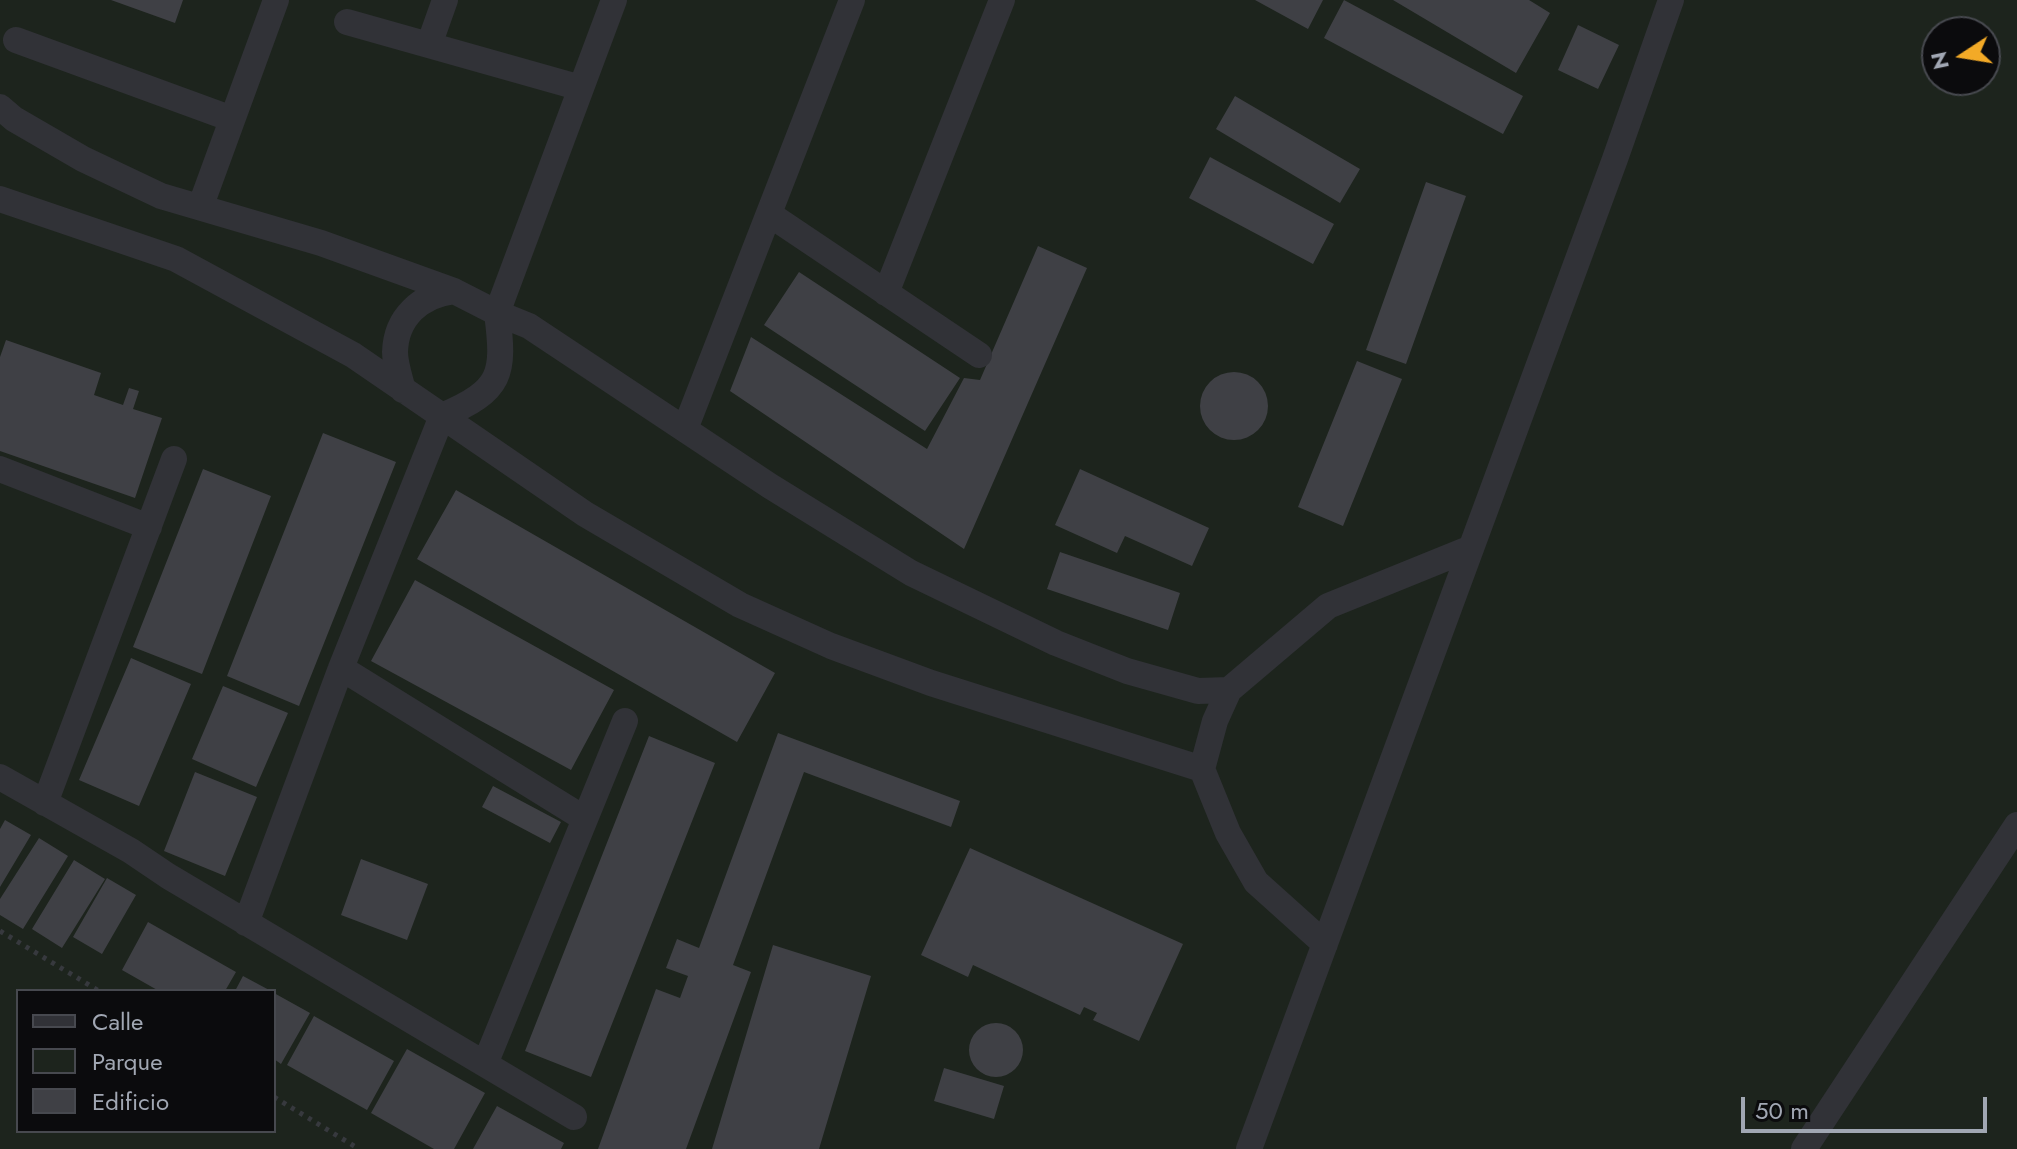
<!DOCTYPE html>
<style>
body{margin:0}
#map{position:relative;width:2017px;height:1149px;overflow:hidden;background:#101012;font-family:Jost,sans-serif}
canvas{display:block}
.legend{position:absolute;left:16px;top:989px;width:260px;height:144px;box-sizing:border-box;background:#0b0b0d;border:2px solid #47494f;margin:0;padding:10px 14px;list-style:none;font-size:24px;color:#a1a7b3}
.legend li{display:flex;align-items:center;gap:16px;height:40px}
.legend b{width:40px;border:2px solid #47494f}
.north{position:absolute;left:1921px;top:16px;width:80px;height:80px;box-sizing:border-box;background:#0b0b0d;border:2px solid #47494f;border-radius:50%;rotate:258deg;font-size:22px;font-weight:700;line-height:32px;text-align:center;color:#a1a7b3}
.north::after{content:'';display:block;margin:auto;width:28px;height:36px;background:#f3aa27;clip-path:polygon(50% 0,100% 100%,50% 72%,0 100%)}
.scale{position:absolute;left:1741px;top:1097px;width:246px;height:36px;box-sizing:border-box;border:4px solid #a1a7b3;border-top:0;padding-left:10px;font-size:24px;line-height:28px;white-space:nowrap;color:#a1a7b3;-webkit-text-stroke:6px #0b0b0d;paint-order:stroke}
</style>
<div id="map">
<canvas width="2017" height="1149"></canvas>
<ul class="legend">
<li><b style="height:10px;background:#313237"></b>Calle</li>
<li><b style="height:22px;background:#1d241d"></b>Parque</li>
<li><b style="height:22px;background:#3f4045"></b>Edificio</li>
</ul>
<div class="north">N</div>
<div class="scale">50 m</div>
</div>
<script>
const ctx = document.querySelector('canvas').getContext('2d');
ctx.lineJoin = 'round';
function fillPath(path, color) {
  ctx.fillStyle = color;
  ctx.fill(path, 'evenodd');
}
function strokePath(path, color, width, dash) {
  ctx.strokeStyle = color;
  ctx.lineWidth = width;
  ctx.lineCap = dash ? 'butt' : 'round';
  ctx.setLineDash(dash || []);
  ctx.stroke(path);
}
fillPath(new Path2D(`
 M 0,0 L 2017,0 L 2017,1149 L 0,1149 ZM 1937,32 L 1985,32 L 1985,80 L 1937,80 ZM 18,991 L 274,991 L 274,1131 L 18,1131 Z`), '#1d241d');
fillPath(new Path2D(`
 M 111,0 L 183,0 L 175,23 Z
 M 1255,0 L 1323,0 L 1308,29 Z
 M 1344,0 L 1523,96 L 1503,134 L 1324,38 Z
 M 1393,0 L 1529,0 L 1550,13 L 1516,73 Z
 M 1578,25 L 1619,45 L 1598,89 L 1558,70 Z
 M 1235,96 L 1360,169 L 1340,203 L 1216,129 Z
 M 1210,157 L 1334,224 L 1313,264 L 1189,198 Z
 M 1426,182 L 1466,196 L 1406,364 L 1366,350 Z
 M 1038,246 L 1087,268 L 964,549 L 730,391 L 751,337 L 927,449 L 964,378 L 980,380 Z
 M 799,272 L 960,378 L 925,431 L 764,325 Z
 M 6,340 L 101,373 L 94,395 L 123,405 L 129,388 L 139,391 L 133,409 L 162,418 L 135,498 L 0,451 L 0,357 Z
 M 1357,361 L 1402,379 L 1343,526 L 1298,507 Z
 M1200 406a34 34 0 1 1 68 0a34 34 0 1 1-68 0Z
 M 323,433 L 396,462 L 299,706 L 227,676 Z
 M 203,469 L 271,496 L 202,674 L 133,647 Z
 M 1080,469 L 1209,528 L 1192,566 L 1125,536 L 1117,553 L 1055,525 Z
 M 456,490 L 775,673 L 737,742 L 417,559 Z
 M 1060,552 L 1180,593 L 1168,630 L 1047,589 Z
 M 415,580 L 614,690 L 571,770 L 371,661 Z
 M 131,658 L 191,684 L 139,806 L 79,780 Z
 M 223,686 L 288,713 L 256,787 L 192,759 Z
 M 778,733 L 960,801 L 951,827 L 804,772 L 733,965 L 751,972 L 686,1149 L 598,1149 L 656,989 L 680,998 L 688,976 L 666,968 L 677,939 L 699,948 Z
 M 649,736 L 715,763 L 591,1077 L 525,1051 Z
 M 195,772 L 257,797 L 225,876 L 164,851 Z
 M 493,786 L 561,822 L 550,843 L 482,807 Z
 M 5,820 L 31,835 L 0,887 L 0,829 Z
 M 39,838 L 68,856 L 23,929 L 0,915 L 0,899 Z
 M 970,848 L 1183,944 L 1139,1041 L 1093,1020 L 1097,1013 L 1084,1007 L 1080,1015 L 973,965 L 968,977 L 921,955 Z
 M 361,859 L 428,884 L 407,940 L 341,915 Z
 M 74,860 L 105,879 L 62,948 L 32,929 Z
 M 107,878 L 136,895 L 102,954 L 73,937 Z
 M 148,922 L 236,972 L 225,991 L 159,991 L 122,970 Z
 M 773,945 L 871,976 L 819,1149 L 712,1149 Z
 M 243,976 L 271,991 L 235,991 Z
 M 274,993 L 310,1013 L 281,1064 L 274,1059 Z
 M 314,1016 L 394,1061 L 367,1110 L 287,1065 Z
 M969 1050a27 27 0 1 1 54 0a27 27 0 1 1-54 0Z
 M 407,1049 L 485,1093 L 454,1149 L 434,1149 L 371,1113 Z
 M 944,1068 L 1004,1086 L 994,1119 L 934,1101 Z
 M 497,1106 L 564,1143 L 561,1149 L 473,1149 Z`), '#3f4045');
strokePath(new Path2D(`
 M 0,931 L 99,991
 M 274,1097 L 359,1149`), '#37393e', 5, [4, 6]);
strokePath(new Path2D(`
 M 347,22 L 581,88
 M 16,40 L 232,119
 M 429,45 L 445,0
 M 0,107 L 14,119 L 83,159 L 161,196 L 321,243 L 454,291 L 497,313 L 529,326 L 770,486 L 911,573 L 1056,643 L 1127,671 L 1198,691 L 1229,690 L 1328,606 L 1471,548
 M 0,199 L 176,259 L 353,355 L 585,514 L 740,605 L 831,646 L 931,683 L 1202,769 L 1228,833 L 1256,882 L 1325,944
 M 201,205 L 276,0
 M 769,214 L 979,355
 M 886,293 L 1002,0
 M 403,390 C 400,378 395,364 395,352 C 396,317 421,295 454,291
 M 685,429 L 852,0
 M 0,469 L 149,527
 M 341,668 L 585,819
 M 1202,769 L 1215,721 L 1229,690
 M 0,777 L 131,851 L 168,876 L 574,1117
 M 45,803 L 174,459
 M 246,923 L 341,668 L 442,416 C 502,390 505,375 497,313 L 614,0
 M 485,1064 L 625,721
 M 1249,1149 L 1615,159 L 1671,0
 M 1804,1149 L 2017,825`), '#313237', 26);
</script>
